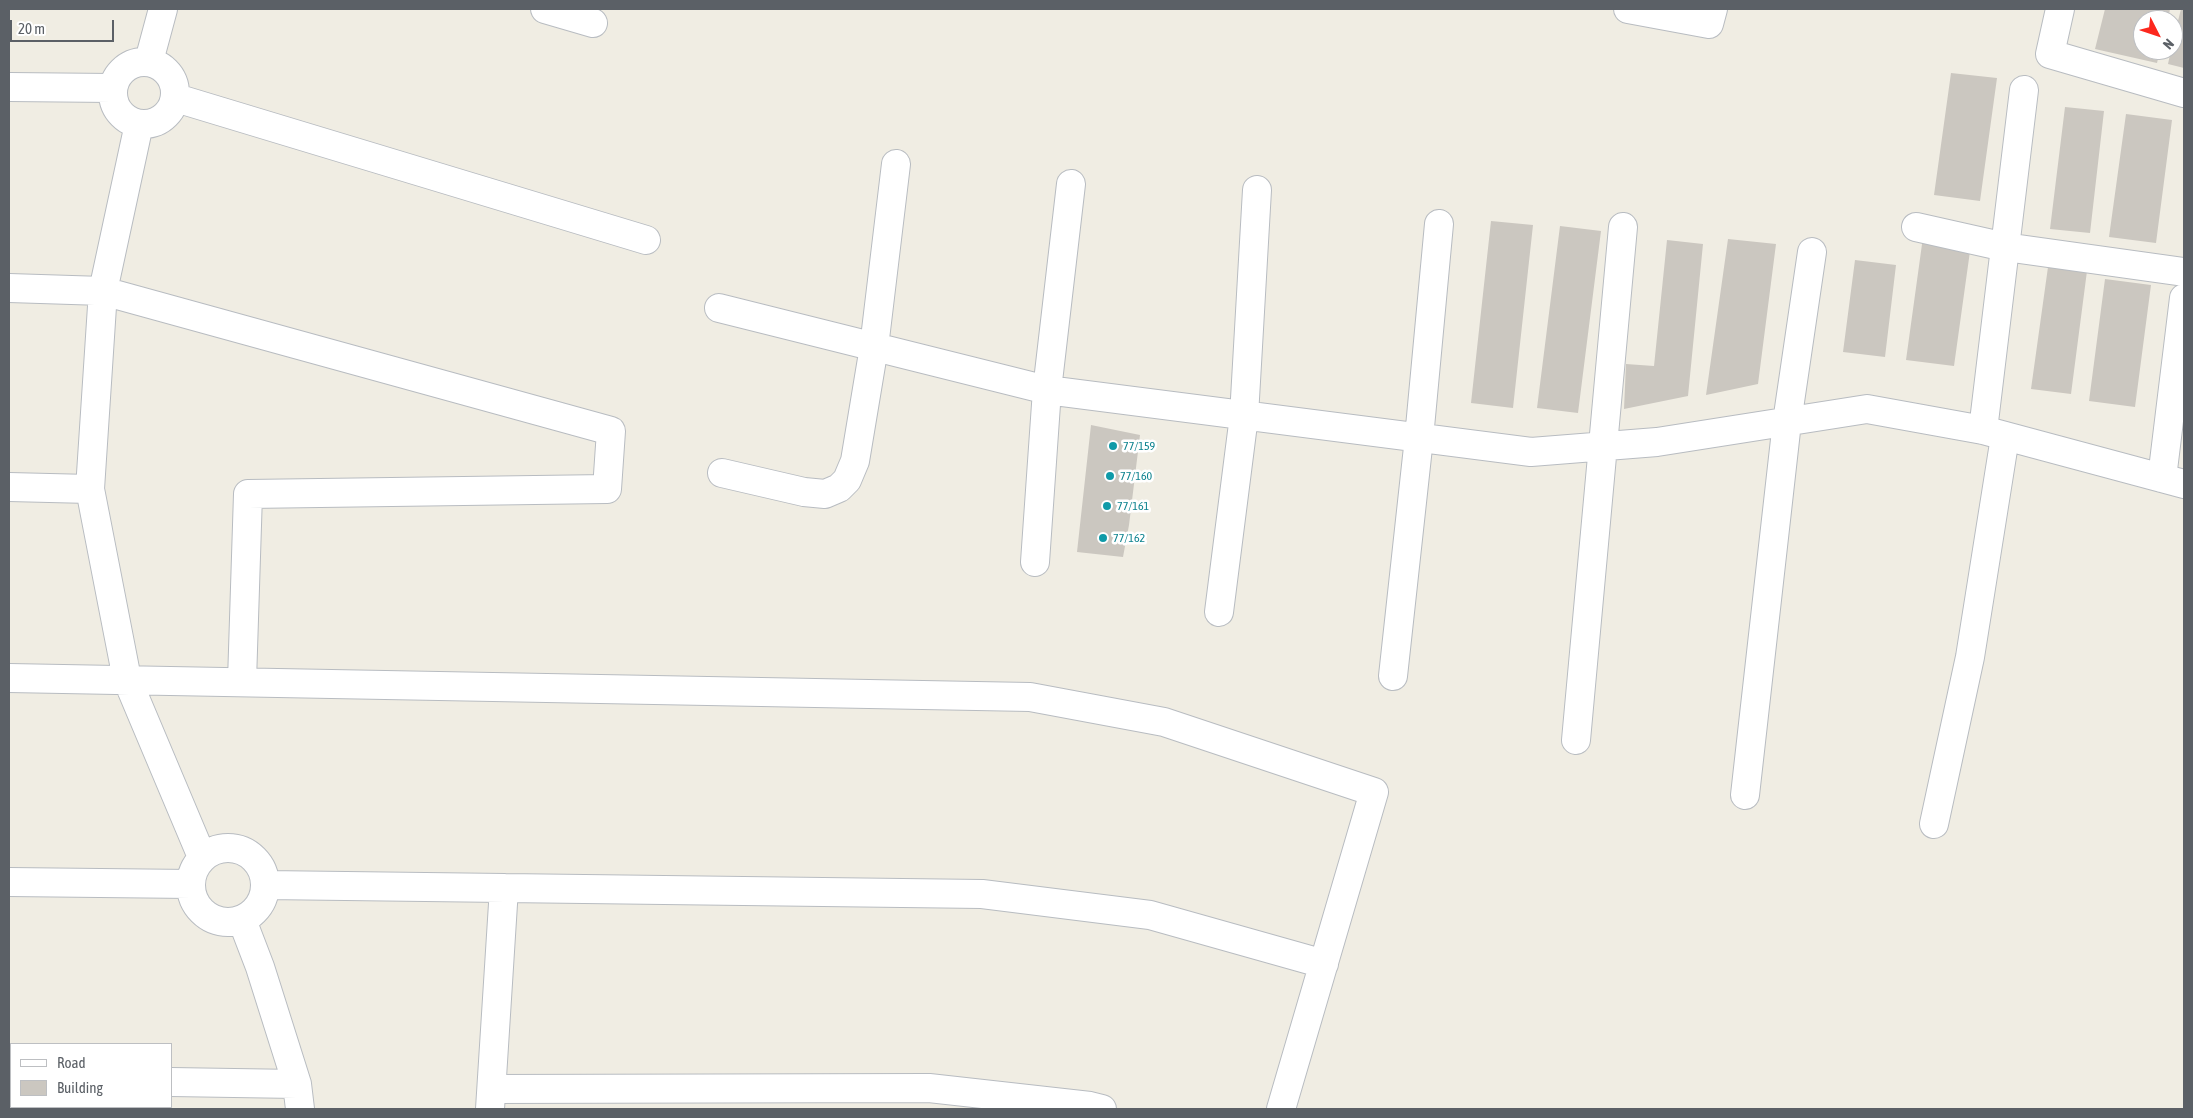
<!DOCTYPE html>
<style>
body{margin:0}
#map{position:relative;width:2193px;height:1118px;overflow:hidden;background:#f0ede3;font-family:"Asap Condensed",sans-serif}
canvas{display:block}
.frame{position:absolute;inset:0;border:10px solid #5b6066;pointer-events:none}
.legend{position:absolute;left:10px;top:1043px;width:162px;height:65px;box-sizing:border-box;background:#fff;border:1px solid #bdbfc2;margin:0;padding:6px 9px;list-style:none;font-size:15px;color:#5b6066}
.legend li{display:flex;align-items:center;gap:10px;height:25px}
.legend b{width:25px;border:1px solid #bdbfc2}
.north{position:absolute;left:2133px;top:10px;width:50px;height:50px;box-sizing:border-box;background:#fff;border:1px solid #bdbfc2;border-radius:50%;rotate:131deg;font-size:14px;font-weight:700;line-height:20px;text-align:center;color:#5b6066}
.north::after{content:'';display:block;margin:auto;width:18px;height:22px;background:#fc281e;clip-path:polygon(50% 0,100% 100%,50% 72%,0 100%)}
.scale{position:absolute;left:10px;top:20px;width:104px;height:22px;box-sizing:border-box;border:2px solid #5b6066;border-top:0;padding-left:6px;font-size:15px;line-height:18px;white-space:nowrap;color:#5b6066;-webkit-text-stroke:4px #fff;paint-order:stroke}
</style>
<div id="map">
<canvas width="2193" height="1118"></canvas>
<div class="frame"></div>
<ul class="legend">
<li><b style="height:6px;background:#fff"></b>Road</li>
<li><b style="height:14px;background:#cbc7c0"></b>Building</li>
</ul>
<div class="north">N</div>
<div class="scale">20 m</div>
</div>
<script>
const ctx = document.querySelector('canvas').getContext('2d');
ctx.lineJoin = 'round';
function fillPath(path, color) {
  ctx.fillStyle = color;
  ctx.fill(path, 'evenodd');
}
function strokePath(path, color, width, dash) {
  ctx.strokeStyle = color;
  ctx.lineWidth = width;
  ctx.lineCap = dash ? 'butt' : 'round';
  ctx.setLineDash(dash || []);
  ctx.stroke(path);
}
function drawText(font, color, halo, rows, align = 'center') {
  ctx.font = font + ' "Asap Condensed",sans-serif';
  ctx.lineWidth = 5;
  ctx.setLineDash([]);
  ctx.textBaseline = 'middle';
  ctx.strokeStyle = halo;
  ctx.fillStyle = color;
  for (const [text, x, y, turn = 0] of rows) {
    ctx.save();
    ctx.translate(x, y);
    ctx.rotate((+turn || 0) * Math.PI / 180);
    ctx.textAlign = isNaN(turn) ? turn : align;
    if (halo) ctx.strokeText(text, 0, 0);
    ctx.fillText(text, 0, 0);
    ctx.restore();
  }
}
fillPath(new Path2D(`
 M 2105,9 L 2170,9 L 2168,20 L 2143,20 L 2143,50 L 2160,50 L 2157,63 L 2095,49 Z
 M 2181,9 L 2184,9 L 2184,68 L 2168,64 L 2171,50 L 2173,50 L 2173,41 Z
 M 1951,73 L 1997,78 L 1980,201 L 1934,195 Z
 M 2065,107 L 2104,111 L 2090,233 L 2050,229 Z
 M 2126,114 L 2172,120 L 2156,243 L 2109,237 Z
 M 1491,221 L 1533,225 L 1513,408 L 1471,403 Z
 M 1560,226 L 1601,231 L 1578,413 L 1537,408 Z
 M 1923,237 L 1971,244 L 1954,366 L 1906,360 Z
 M 1728,239 L 1776,244 L 1758,384 L 1706,395 Z
 M 1667,240 L 1703,244 L 1688,396 L 1624,409 L 1626,364 L 1654,366 Z
 M 1855,260 L 1896,265 L 1885,357 L 1843,352 Z
 M 2048,267 L 2087,271 L 2071,394 L 2031,389 Z
 M 2105,279 L 2151,285 L 2135,407 L 2089,401 Z
 M 1091,425 L 1140,435 L 1129,525 L 1123,557 L 1077,552 Z`), '#cbc7c0');
const minor = new Path2D(`
 M 545,9 L 593,23
 M 1628,9 L 1709,24 L 1713,9
 M 2060,9 L 2050,54 L 2184,93
 M 149,61 L 163,9
 M113 93a31 31 0 1 1 62 0a31 31 0 1 1-62 0Z
 M 9,87 L 112,88
 M 176,98 L 646,240
 M 139,124 L 103,291 L 90,489 L 127,679 L 202,857
 M 1916,227 L 2005,247 L 2184,272
 M 9,288 L 103,291 L 611,431 L 607,489 L 248,494 L 242,681
 M 719,308 L 1047,390 L 1531,452 L 1657,442 L 1867,409 L 1983,430 L 2184,484
 M 1983,430 L 2024,90
 M 722,473 L 804,492 L 825,494 L 839,488 L 847,480 L 855,461 L 874,347 L 896,164
 M 2162,478 L 2184,298
 M 9,487 L 90,489
 M 1035,562 L 1047,390 L 1071,184
 M 1219,612 L 1244,416 L 1257,190
 M 1393,676 L 1419,438 L 1439,224
 M 9,678 L 1030,697 L 1164,722 L 1374,792 L 1281,1109
 M 1576,740 L 1623,227
 M 1745,795 L 1787,422 L 1812,252
 M 1934,824 L 1970,657 L 2005,437
 M191 885a37 37 0 1 1 74 0a37 37 0 1 1-74 0Z
 M 9,882 L 191,884
 M 266,885 L 982,894 L 1150,915 L 1324,964
 M 242,920 L 260,967 L 297,1084 L 300,1109
 M 9,1080 L 11,1080
 M 171,1082 L 297,1084
 M 492,1089 L 929,1088 L 1090,1106 L 1102,1109
 M 490,1109 L 504,888`);
strokePath(minor, '#b8bcc1', 30);
strokePath(minor, '#fff', 28);
for (const [x, y, r, color] of [
 [1113,446,5,"#0f9aa8"],
 [1110,476,5,"#0f9aa8"],
 [1107,506,5,"#0f9aa8"],
 [1103,538,5,"#0f9aa8"]
]) {
  const dot = new Path2D();
  dot.arc(x, y, r, 0, 2 * Math.PI);
  ctx.fillStyle = color;
  ctx.fill(dot);
  strokePath(dot, '#fff', 2);
}
drawText('12px', '#0d838f', '#fff', [
 ["77/159",1123,446],
 ["77/160",1120,476],
 ["77/161",1117,506],
 ["77/162",1113,538]
], 'left');
</script>
